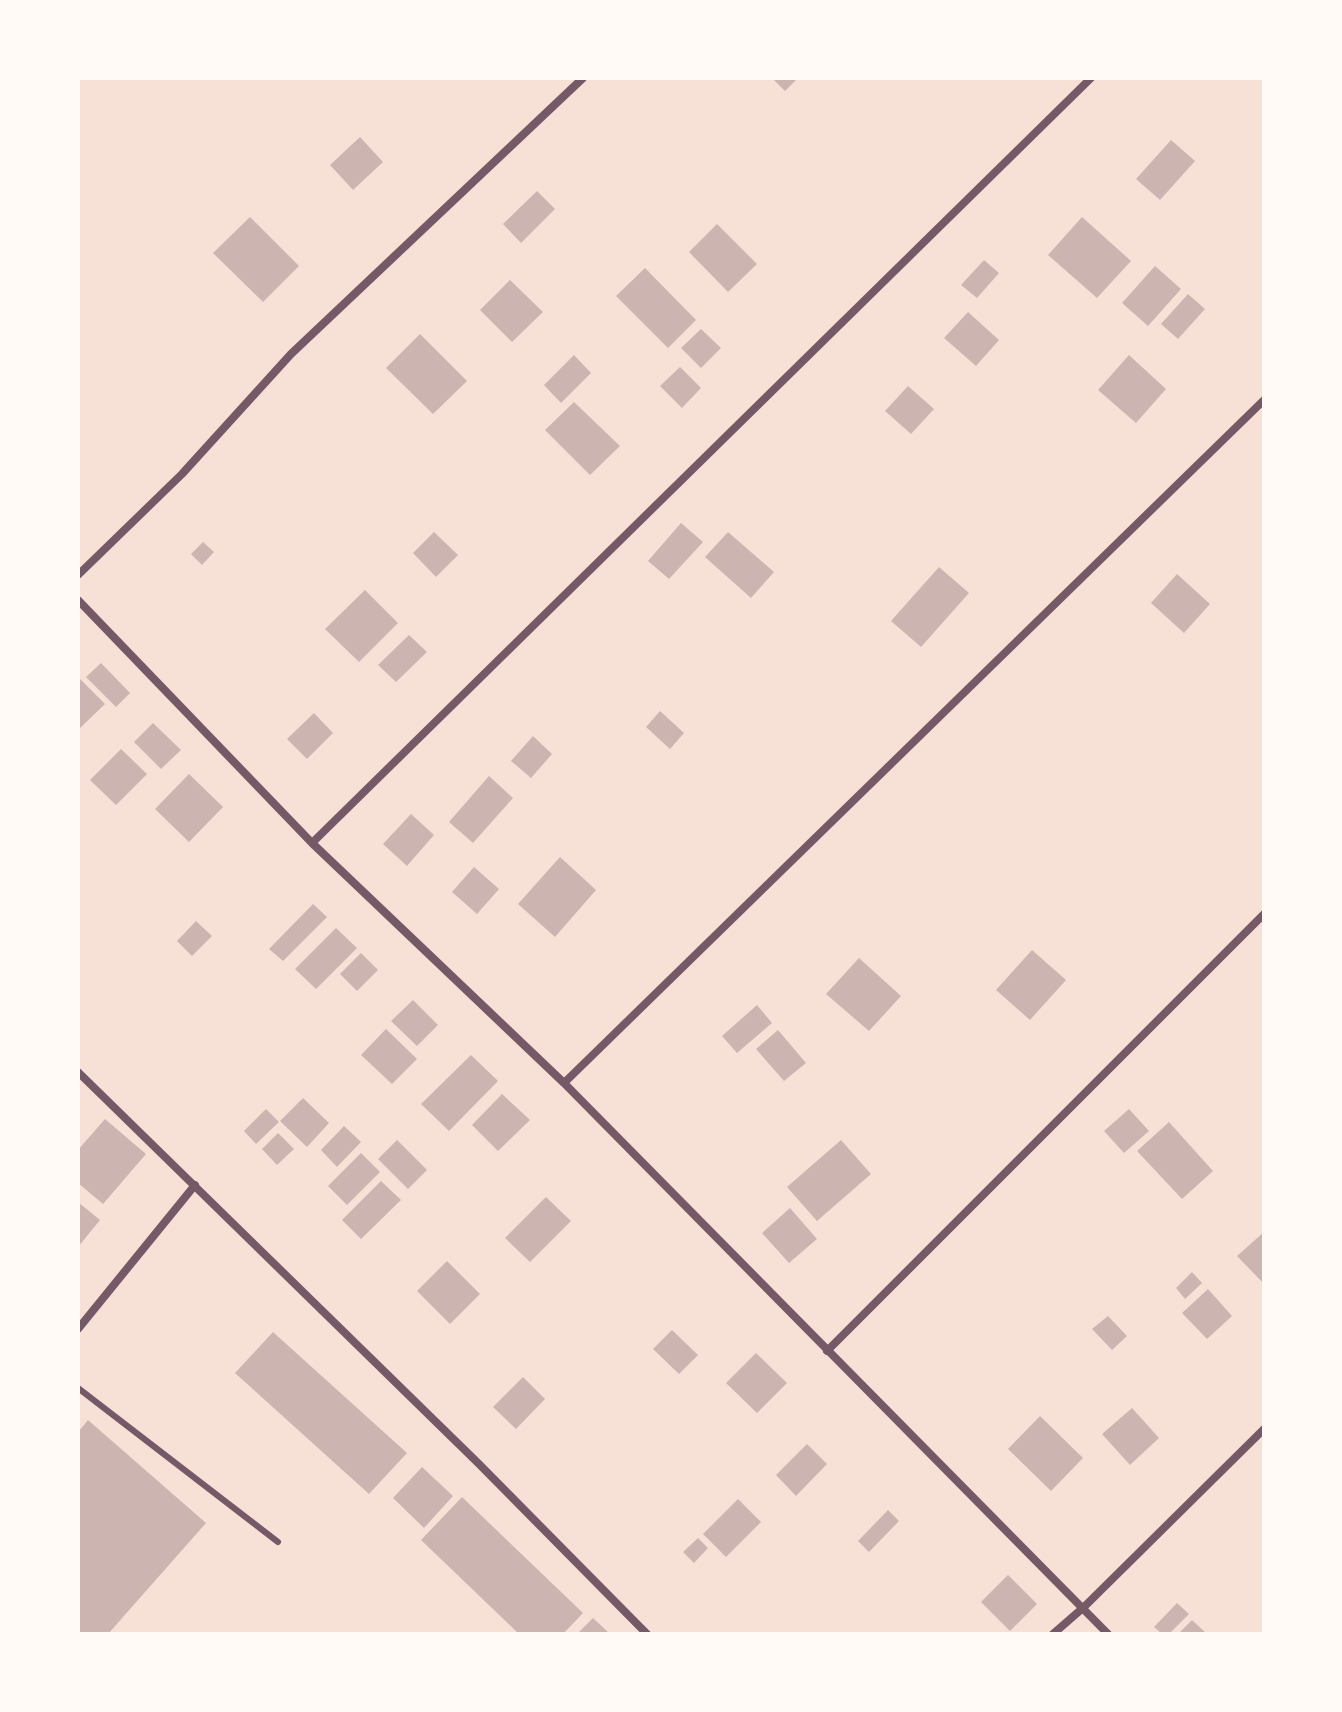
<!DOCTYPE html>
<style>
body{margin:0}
#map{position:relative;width:1342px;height:1712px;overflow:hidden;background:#f7e1d7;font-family:Ubuntu,sans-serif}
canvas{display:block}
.frame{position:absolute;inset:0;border:80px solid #fffaf5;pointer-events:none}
</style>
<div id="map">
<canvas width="1342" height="1712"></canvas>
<div class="frame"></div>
</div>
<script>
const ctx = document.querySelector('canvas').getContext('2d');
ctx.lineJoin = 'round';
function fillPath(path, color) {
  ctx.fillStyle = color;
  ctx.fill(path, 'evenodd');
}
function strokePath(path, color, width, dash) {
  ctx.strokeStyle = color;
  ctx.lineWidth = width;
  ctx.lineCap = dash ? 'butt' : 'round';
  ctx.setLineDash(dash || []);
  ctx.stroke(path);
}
fillPath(new Path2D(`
 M 772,78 L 798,78 L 785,91 Z
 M 360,137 L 383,162 L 353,190 L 330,165 Z
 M 1171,140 L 1195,161 L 1160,200 L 1136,179 Z
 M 537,191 L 555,209 L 521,243 L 503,224 Z
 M 250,217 L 299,266 L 263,302 L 213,253 Z
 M 1082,217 L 1131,261 L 1097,298 L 1048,255 Z
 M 717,224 L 757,264 L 728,292 L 689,252 Z
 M 984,260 L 999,273 L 977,298 L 961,285 Z
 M 1155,266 L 1181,289 L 1148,326 L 1122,303 Z
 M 645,268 L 696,320 L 668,348 L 616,296 Z
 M 510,280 L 543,312 L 512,342 L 480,310 Z
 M 1188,294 L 1205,309 L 1178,339 L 1161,324 Z
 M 968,312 L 999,340 L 976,366 L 944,338 Z
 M 701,329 L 721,348 L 701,368 L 681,348 Z
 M 420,334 L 467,381 L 433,414 L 386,368 Z
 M 574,355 L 591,373 L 561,403 L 544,385 Z
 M 1129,355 L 1166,389 L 1136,423 L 1098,390 Z
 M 680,367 L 701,388 L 682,408 L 660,386 Z
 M 908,386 L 934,409 L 911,434 L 885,411 Z
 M 574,402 L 620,446 L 590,475 L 545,430 Z
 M 681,523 L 703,542 L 669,579 L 648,561 Z
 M 434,532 L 458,555 L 436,577 L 413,553 Z
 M 728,532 L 774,572 L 751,598 L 705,557 Z
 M 203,542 L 214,552 L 202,565 L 191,554 Z
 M 939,567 L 969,593 L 921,647 L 891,621 Z
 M 1177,574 L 1210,604 L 1184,633 L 1151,603 Z
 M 365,590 L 398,623 L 359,662 L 325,629 Z
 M 409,635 L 427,652 L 396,682 L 378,665 Z
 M 101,663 L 130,693 L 116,707 L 86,677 Z
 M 78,677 L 105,704 L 78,730 Z
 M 660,711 L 684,733 L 670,749 L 646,727 Z
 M 314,713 L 333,733 L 307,759 L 287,739 Z
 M 153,723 L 181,750 L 161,769 L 134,742 Z
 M 533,736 L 552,754 L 531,778 L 511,761 Z
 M 121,749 L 147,774 L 116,805 L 90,780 Z
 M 189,774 L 223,807 L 189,842 L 155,809 Z
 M 489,776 L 513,798 L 473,843 L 449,822 Z
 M 411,814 L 434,835 L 407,866 L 383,844 Z
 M 560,857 L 596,890 L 555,937 L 518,904 Z
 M 474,867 L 499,889 L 477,914 L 452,892 Z
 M 313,904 L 327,917 L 283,961 L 269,949 Z
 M 196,921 L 212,936 L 192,956 L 177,941 Z
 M 336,928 L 357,948 L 316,989 L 295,969 Z
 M 1032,950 L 1066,980 L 1030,1020 L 996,990 Z
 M 361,953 L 378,970 L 357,991 L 340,974 Z
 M 859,958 L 901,996 L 869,1031 L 826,994 Z
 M 413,1000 L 438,1025 L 417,1046 L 391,1021 Z
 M 757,1005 L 772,1023 L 737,1053 L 722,1036 Z
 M 386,1029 L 417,1059 L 392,1084 L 361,1055 Z
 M 778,1030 L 806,1063 L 784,1081 L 756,1049 Z
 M 471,1055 L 498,1081 L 449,1131 L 421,1104 Z
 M 502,1094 L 530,1120 L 498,1151 L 472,1125 Z
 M 303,1098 L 329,1123 L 307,1147 L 280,1121 Z
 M 266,1109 L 279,1122 L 256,1144 L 244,1131 Z
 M 1129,1109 L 1149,1131 L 1124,1153 L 1104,1131 Z
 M 105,1119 L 146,1154 L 103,1204 L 78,1183 L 78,1150 Z
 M 1169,1122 L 1213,1171 L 1182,1199 L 1137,1151 Z
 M 344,1126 L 361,1142 L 337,1167 L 321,1150 Z
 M 278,1133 L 294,1149 L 277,1165 L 262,1149 Z
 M 397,1140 L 427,1170 L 408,1189 L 378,1159 Z
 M 841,1140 L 871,1174 L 817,1221 L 787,1187 Z
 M 361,1153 L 380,1172 L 347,1205 L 328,1186 Z
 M 381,1181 L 401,1200 L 361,1239 L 342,1220 Z
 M 546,1197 L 571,1221 L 530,1262 L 505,1238 Z
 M 78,1202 L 100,1220 L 78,1247 Z
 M 790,1208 L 817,1239 L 789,1263 L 762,1233 Z
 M 1264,1232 L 1264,1284 L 1237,1256 Z
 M 447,1261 L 480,1294 L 450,1324 L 417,1291 Z
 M 1192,1272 L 1202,1283 L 1185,1299 L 1176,1288 Z
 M 1208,1289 L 1232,1316 L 1207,1339 L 1182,1313 Z
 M 1108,1316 L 1127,1336 L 1112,1350 L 1092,1329 Z
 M 672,1330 L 698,1355 L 679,1374 L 653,1349 Z
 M 273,1332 L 407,1453 L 369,1494 L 235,1373 Z
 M 756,1353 L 787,1383 L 757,1413 L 726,1383 Z
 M 523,1377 L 545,1399 L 516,1429 L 493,1407 Z
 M 1132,1408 L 1159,1438 L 1130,1465 L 1102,1434 Z
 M 1040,1416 L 1083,1458 L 1051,1491 L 1008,1449 Z
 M 88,1420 L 206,1523 L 108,1634 L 78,1634 L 78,1432 Z
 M 807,1444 L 827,1464 L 796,1496 L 776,1475 Z
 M 422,1467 L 453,1496 L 424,1528 L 393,1498 Z
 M 462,1497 L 583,1613 L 563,1634 L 519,1634 L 421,1540 Z
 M 738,1499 L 761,1522 L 726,1557 L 703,1534 Z
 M 888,1510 L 899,1521 L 869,1552 L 858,1541 Z
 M 698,1538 L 708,1548 L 694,1563 L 683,1552 Z
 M 1008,1575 L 1037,1604 L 1010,1631 L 981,1602 Z
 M 1177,1603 L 1189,1614 L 1169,1634 L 1162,1634 L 1154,1627 Z
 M 593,1618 L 610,1634 L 577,1634 Z
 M 1192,1620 L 1207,1634 L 1178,1634 Z`), '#ccb4b1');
strokePath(new Path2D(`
 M 78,1388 L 278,1542`), '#755966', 6);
strokePath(new Path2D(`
 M 78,575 L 182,474 L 291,354 L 583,78
 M 78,600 L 312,843 L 564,1083 L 1108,1634
 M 312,843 L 1091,78
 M 78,1072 L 478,1463 L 647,1634
 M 564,1083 L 1264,400
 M 78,1329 L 195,1185
 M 827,1351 L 1264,914
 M 1053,1634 L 1084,1607 L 1264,1429`), '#755966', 8);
</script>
